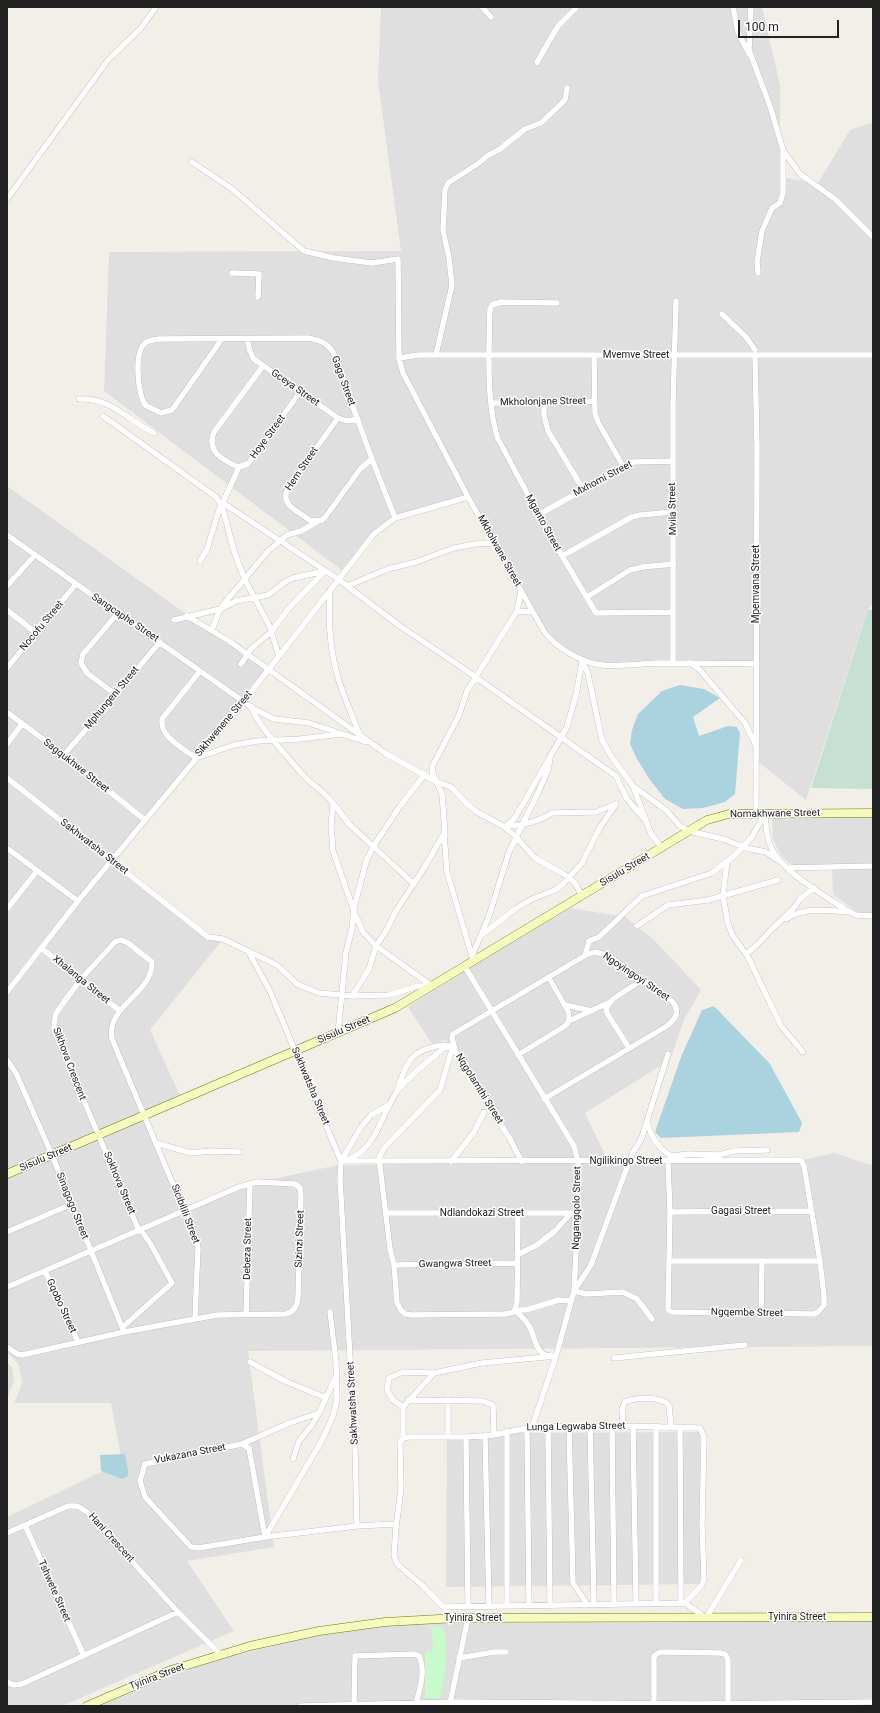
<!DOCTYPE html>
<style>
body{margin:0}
#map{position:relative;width:880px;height:1713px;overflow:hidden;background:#f2efe9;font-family:Roboto,sans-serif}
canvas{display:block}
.frame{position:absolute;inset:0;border:8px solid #222;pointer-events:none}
.scale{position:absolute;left:738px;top:20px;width:101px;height:18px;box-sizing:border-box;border:2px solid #222;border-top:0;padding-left:5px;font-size:12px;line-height:14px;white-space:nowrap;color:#222;-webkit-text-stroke:3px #fff;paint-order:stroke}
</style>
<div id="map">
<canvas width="880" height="1713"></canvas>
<div class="frame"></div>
<div class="scale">100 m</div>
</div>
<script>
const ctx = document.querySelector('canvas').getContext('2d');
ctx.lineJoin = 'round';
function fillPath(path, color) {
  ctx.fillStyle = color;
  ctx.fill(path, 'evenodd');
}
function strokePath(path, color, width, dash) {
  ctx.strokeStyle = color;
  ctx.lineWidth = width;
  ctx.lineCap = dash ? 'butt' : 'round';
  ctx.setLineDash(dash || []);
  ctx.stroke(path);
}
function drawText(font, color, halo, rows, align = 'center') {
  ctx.font = font + ' Roboto,sans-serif';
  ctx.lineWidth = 3;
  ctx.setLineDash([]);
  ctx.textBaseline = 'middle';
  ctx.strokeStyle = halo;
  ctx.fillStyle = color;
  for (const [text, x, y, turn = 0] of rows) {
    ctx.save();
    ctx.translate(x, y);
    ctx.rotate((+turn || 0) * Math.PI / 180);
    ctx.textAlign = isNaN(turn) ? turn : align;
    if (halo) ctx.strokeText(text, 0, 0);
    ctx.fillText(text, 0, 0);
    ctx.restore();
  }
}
fillPath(new Path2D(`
 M 381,7 L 762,7 L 780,85 L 780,177 L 818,183 L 850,130 L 873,122 L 873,602 L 868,610 L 806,800 L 756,760 L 757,664 L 602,665 L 581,659 L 551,640 L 468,497 L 395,518 L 374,534 L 344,572 L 104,391 L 109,252 L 401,251 L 378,81 Z
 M 7,486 L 266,671 L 111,859 L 208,937 L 223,939 L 150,1030 L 182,1100 L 145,1116 L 185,1210 L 250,1184 L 338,1165 L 521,1162 L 446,1040 L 432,1044 L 408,1007 L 467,970 L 570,908 L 625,917 L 653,939 L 701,990 L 684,1020 L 670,1060 L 585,1113 L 608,1161 L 801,1160 L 835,1153 L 873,1166 L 873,1346 L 248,1351 L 274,1547 L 187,1561 L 234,1631 L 62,1706 L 7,1706 L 7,1517 L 122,1462 L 111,1403 L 14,1403 L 22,1384 L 19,1365 L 7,1352 Z
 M 772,813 L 873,813 L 873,916 L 862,916 L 833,894 L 832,867 L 795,868 L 781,856 L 773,839 Z
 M 7,1362 L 12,1367 L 14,1382 L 7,1398 Z
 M 700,1432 L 702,1584 L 446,1587 L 447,1439 L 512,1433 Z
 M 706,1618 L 873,1620 L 873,1706 L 99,1706 L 175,1674 L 223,1658 L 319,1635 L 363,1628 L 427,1623 L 699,1622 Z`), '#e0dfdf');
fillPath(new Path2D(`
 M 868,610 L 873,610 L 873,789 L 811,788 Z`), '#c6e0d4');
fillPath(new Path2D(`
 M 431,1626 L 443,1627 C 443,1633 446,1636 446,1641 C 447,1660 443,1680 440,1698 L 425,1698 L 425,1652 L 433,1651 Z`), '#c8facc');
fillPath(new Path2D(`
 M 680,685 L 704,689 L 720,698 L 693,717 L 699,736 L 728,726 L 737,727 L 740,733 L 735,794 L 725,802 L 703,808 L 683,809 L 665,799 L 650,780 L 637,759 L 630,744 L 632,730 L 638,714 L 662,691 Z
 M 714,1006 L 770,1064 L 802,1123 L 799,1132 L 661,1138 L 655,1132 L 681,1057 L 702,1010 Z
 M 125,1454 L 128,1469 L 128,1476 L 122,1479 L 101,1471 L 100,1455 Z`), '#aad3df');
const street = new Path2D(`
 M 482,7 L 491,17
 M 733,7 L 738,32 L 749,54
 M 751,7 L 749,50 L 770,106 L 783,150 L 783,193 L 780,203 L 772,208 L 762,231 L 757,262 L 758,273
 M 537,62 L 558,26 L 577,7
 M 783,150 L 800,174 L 835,199 L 873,237
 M 192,162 L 231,188 L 304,251 L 334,258 L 372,263 L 398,259 L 399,358 L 403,373 L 468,497 L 545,633 C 559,649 580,662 602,665 C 619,667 639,664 656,663 C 690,663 723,663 757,664
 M 7,199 L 108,60 L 141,28 L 156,7
 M 232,273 L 259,274 L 258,297
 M 557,303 L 502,302 L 492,305 L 490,309 C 489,346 486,404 498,439 L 549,534 L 596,613 L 673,612
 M 722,314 L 747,338 L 755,350
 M 222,339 L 172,410 L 161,413 L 145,405 C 138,393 134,355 144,344 C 148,340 154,340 159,339 L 308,338 C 319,340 326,342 333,352 L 372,459 L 395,518
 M 247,339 L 250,351 L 253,358 L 258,362 L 338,418 L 347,421 L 358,419
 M 436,355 L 452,285 L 449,258 L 443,230 L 445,190 L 448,183 L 479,163 L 487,156 L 500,149 L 525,129 L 541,123 L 565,100 L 567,88
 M 594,355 L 595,414 L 598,422 L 623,466
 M 755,356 L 757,446 L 756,813
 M 399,358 L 419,355 L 873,355
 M 263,366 L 214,432 C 206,451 222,460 238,467 L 248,464 L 300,392
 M 79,399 C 111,397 128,421 154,433
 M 491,403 L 544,403 L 594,401
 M 544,403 L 544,415 L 548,431 L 583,489
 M 103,416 L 216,497 L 222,506 L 235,554 L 245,580 L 269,625 L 279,656
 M 338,418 L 288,487 L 286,493 L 286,499 L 289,505 L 295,510 L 311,521 L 322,520 L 326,516 L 361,468 L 372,459
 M 223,503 L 338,579 L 400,626 L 457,664 L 616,776 L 627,799 L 646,821
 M 538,515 L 633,462 L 673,461
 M 7,535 L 254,709 L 274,719 L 309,723 L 366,742
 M 562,556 L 632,517 L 640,515 L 673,512
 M 200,561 L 207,549 L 218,513 L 239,467
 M 7,586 L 35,555
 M 347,586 L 388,569 L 416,562 L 454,548 L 475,544 L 494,543
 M 330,590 C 328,619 330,650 338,678 C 344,697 352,715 359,733
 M 587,597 L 630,570 L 643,567 L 674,564
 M 222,606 L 268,551 L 287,535 L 301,531 L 317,522
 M 7,610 L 36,633
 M 517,611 L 533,612
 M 187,616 L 229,641 L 385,753 L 435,781 L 451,787 L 467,804 L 477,812 L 503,826 L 515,836 L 535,858 L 562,873 L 569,878 L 575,883 L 582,896
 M 174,620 L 220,609 L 236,601 L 268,595 L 285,582 L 293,578 L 325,571
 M 212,630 L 220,609
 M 582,661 L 588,674 L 602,740 L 613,759 L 633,786 L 647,823 L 651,834 L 662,848
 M 673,663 L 673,404 L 676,301
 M 690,663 L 699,669 L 745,723 L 756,746
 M 241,664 L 251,649 L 271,632 L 289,608 L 325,571
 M 7,668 L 76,584
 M 200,671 L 162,719 C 160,738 183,748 196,758 L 234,745 L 258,741 L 300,739 L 341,734
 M 115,694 L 87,673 L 81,663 L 83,654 L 118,613
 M 251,706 C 258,725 271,737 283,752 C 291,761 299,771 308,780 C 317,788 325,793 333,803 L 331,826 L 333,851 L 356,917 L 363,932 L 376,946 L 432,986
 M 7,712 L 64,755 L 145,820
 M 7,744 L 22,724
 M 64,755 L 160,642
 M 7,778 L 208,937 L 223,939 L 248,951 L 270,991 L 341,1161 L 340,1179 L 355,1447 L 357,1526
 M 633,786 L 666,810 L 680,826 L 689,831 L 723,839 L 746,848 L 766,852 L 778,860
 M 333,803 L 349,824 L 414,884
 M 765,814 C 766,825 766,837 771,847 C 780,870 825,896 846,910 L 856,915 L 873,916
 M 505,827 L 514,819 L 523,804 L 567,727 L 576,695 L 582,662
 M 505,827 C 521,824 537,823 552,813 L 596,812 L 616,804
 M 444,834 L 447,872 L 472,956
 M 7,848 L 78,901
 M 727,861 L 723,896 L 728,924 L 733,936 L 748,957 L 781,1026 L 803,1052
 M 787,868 L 873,866
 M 7,909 L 37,871
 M 786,919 C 805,907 826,910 847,912
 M 637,926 L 668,905 L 708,900 L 778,880
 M 483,934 L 515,909 L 532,899 L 555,890 L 564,883 L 582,863 L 599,829 L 616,804
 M 41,948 L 120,1011
 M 248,951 L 277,965 L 297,984 L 319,993 L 352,996 L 389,995 L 418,986 L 429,986
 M 746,954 L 758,944 L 770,931 L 794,908 L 800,899 L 814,888
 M 472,956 L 489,916 L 509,852 L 537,795 L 548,770 L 550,759
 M 585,956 L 589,941 L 599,937 L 642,896 L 712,873 L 734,856 L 752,837 L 765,813
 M 465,967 L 574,1146 L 578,1162 L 578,1213 L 574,1291 L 556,1356 L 532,1427
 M 7,992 L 78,901 L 244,701 L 374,534 L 395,518 L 468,497
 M 352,996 L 369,969 L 376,946 L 386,931 L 396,911 L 424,868 L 445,832 L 442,794 L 433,774 L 432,767 L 459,715 L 467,691 L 517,611 L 521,591
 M 565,1005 L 592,1011
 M 569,1021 L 608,1003
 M 338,1033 L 346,952 L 352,929 L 354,908 L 366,862 L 373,847 L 400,806 L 425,774
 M 453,1046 L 440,1090 L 384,1148 L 379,1158 L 390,1249 L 394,1265 L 397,1303 L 401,1310 L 405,1314 L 411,1315 L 505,1314 L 514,1312 L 517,1302 L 518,1213
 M 629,1048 L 607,1013 L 606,1008 L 613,999 L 642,980
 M 518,1055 L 565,1026 L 569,1021 L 568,1011 L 549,978
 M 7,1060 L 16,1073 L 52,1155 L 124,1332
 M 397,1091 C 400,1081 406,1064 413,1057 C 420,1049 442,1043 451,1046
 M 647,1121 C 651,1137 657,1147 671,1156 L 689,1154 L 719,1155 L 734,1151 L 767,1150
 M 156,1143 L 191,1153 L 212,1151 L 239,1152
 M 341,1161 L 801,1160 L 804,1166 L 820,1261 L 824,1296 L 824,1305 L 818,1312 L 814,1314 L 672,1312 L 668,1310 L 670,1212 L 668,1161
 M 341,1161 L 361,1127 L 371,1115 L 389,1105
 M 343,1161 C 377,1152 379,1118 396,1093 C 402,1083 427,1062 438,1053 L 444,1048 L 453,1046
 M 451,1162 L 474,1132 L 484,1112
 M 522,1162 L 510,1139 L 456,1053 L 452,1038 L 453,1034 L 586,955 L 595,952 L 609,956 L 672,1001 C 680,1011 677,1018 667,1026 L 544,1099
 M 670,1212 L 811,1211
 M 386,1213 L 578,1213
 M 139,1231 L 60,1044 L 54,1031 L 54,1024 L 56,1013 L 81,979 L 115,942 L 121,940 L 128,943 L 152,962 C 153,993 105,1007 112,1039 L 196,1239 L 198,1248 L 195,1318
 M 7,1232 L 72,1204
 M 517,1255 L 537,1245 L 555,1231 L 571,1213
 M 670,1261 L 820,1261
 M 394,1265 L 517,1263
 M 45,1271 L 78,1342
 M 7,1287 L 239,1187 L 257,1182 L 295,1184 L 300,1188 L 301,1197 L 298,1297 C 297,1306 295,1311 286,1314 L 217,1315 L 124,1332 L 22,1355 L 17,1354 L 7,1347
 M 515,1310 C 521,1316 528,1322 531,1330 C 536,1341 536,1355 551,1356
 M 515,1310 L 526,1310 L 559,1300 L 571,1301
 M 761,1313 L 762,1262
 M 246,1314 L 250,1184
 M 652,1319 L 637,1299 L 623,1292 L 586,1294 L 574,1291 L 591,1265 L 626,1170 L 633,1152 L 641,1140 L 668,1054
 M 125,1325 L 172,1283 L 150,1243 L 141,1230
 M 614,1358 L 745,1345
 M 250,1362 L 285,1381 L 326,1398
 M 408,1400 L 482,1401 L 493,1405 L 494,1435
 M 403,1407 L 393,1400 L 387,1390 L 389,1378 L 403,1372 L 434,1373
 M 590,1426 L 594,1604
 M 612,1426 L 614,1604
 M 623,1426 L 622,1409 L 625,1402 C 636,1397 660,1396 669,1405 L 671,1427
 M 633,1426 L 636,1603
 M 548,1427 L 550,1604
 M 569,1427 L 573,1583 L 587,1604
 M 680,1427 L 681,1603
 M 527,1428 L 529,1605
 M 507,1431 L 507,1606
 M 485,1435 L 489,1606
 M 448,1437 L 448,1400
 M 466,1437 L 468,1607
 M 403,1438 L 403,1407 L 434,1373 L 482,1363 L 556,1356
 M 242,1444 L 287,1424 L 319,1413
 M 293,1459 L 299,1441 L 312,1425 L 320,1411 L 335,1378
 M 25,1525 L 84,1656
 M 7,1533 L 68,1506 L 77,1506 L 87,1512 L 178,1612 L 221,1655
 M 265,1537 L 249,1448 L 242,1444 L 145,1464 L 140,1481 L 145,1497 L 191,1547 L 198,1548 L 265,1537 L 357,1526 L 396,1524
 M 265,1537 L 321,1442 L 333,1416 L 337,1399 L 336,1362 L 330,1312
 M 656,1603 L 656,1426
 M 444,1607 L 685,1603
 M 454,1618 L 423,1586 L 397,1564 L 394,1555 L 396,1527 L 401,1489 L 400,1443 L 403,1438 L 409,1437 L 466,1437 L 494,1435 L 532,1427 L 623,1426 L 700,1428 L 704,1438 L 702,1525 L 704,1578 L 702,1585 L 685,1603 L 706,1618 L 741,1560
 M 459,1658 L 494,1652 L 506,1652
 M 7,1682 L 13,1685 L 22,1684 L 178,1612
 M 450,1703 L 468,1618
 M 654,1704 L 654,1656 L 660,1652 L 665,1652 L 720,1653 L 725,1654 L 728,1659 L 728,1703
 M 354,1705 L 355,1656 L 414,1654 L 419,1656 C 426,1671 420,1688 416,1703
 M 301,1706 L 454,1702 L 697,1704 L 873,1702`);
const secondary = new Path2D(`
 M 7,1174 L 395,1008 L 707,820 L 729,814 L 873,813
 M 87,1706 L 171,1670 L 250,1646 L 319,1631 L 385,1622 L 457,1618 L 873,1617`);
strokePath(street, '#a9a9a9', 6);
strokePath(secondary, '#707d05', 9);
strokePath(street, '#fff', 5.5);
strokePath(secondary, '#f7fabf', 8);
drawText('10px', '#222', '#fff', [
 ["Mvemve Street",636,355],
 ["Gaga Street",343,381,70],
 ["Gceya Street",295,388,35],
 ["Mkholonjane Street",543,402,-1],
 ["Hoye Street",268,437,-54],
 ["Hem Street",302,469,-56],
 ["Mxhomi Street",603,479,-28],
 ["Mvila Street",673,509,-91],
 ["Mganto Street",543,523,61],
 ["Mkholwane Street",499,551,61],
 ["Mpemvana Street",756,584,-90],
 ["Sangcaphe Street",125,618,34],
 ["Nocofu Street",42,626,-50],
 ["Mphungeni Street",112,698,-50],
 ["Sikhwenene Street",224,724,-50],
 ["Sagqukhwe Street",76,766,38],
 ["Nomakhwane Street",775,814,-1],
 ["Sakhwatsha Street",94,847,38],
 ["Sisulu Street",625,870,-31],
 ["Ngoyingoyi Street",636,977,34],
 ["Xhalanga Street",81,980,39],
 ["Sisulu Street",344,1030,-23],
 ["Sikhova Crescent",69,1064,69],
 ["Sakhwatsha Street",310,1086,67],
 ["Nqgolamthi Street",479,1089,58],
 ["Sisulu Street",46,1158,-23],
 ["Ngilikingo Street",626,1161],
 ["Sokhova Street",119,1183,67],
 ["Sinagogo Street",72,1206,68],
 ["Nqgangqolo Street",577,1208,-89],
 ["Gagasi Street",741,1211],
 ["Ndlandokazi Street",482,1213],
 ["Sicibilili Street",185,1214,69],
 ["Sizinzi Street",300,1239,-88],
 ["Debeza Street",248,1249,-89],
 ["Gwangwa Street",455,1264,-1],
 ["Gqobo Street",61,1306,65],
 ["Ngqembe Street",747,1313,1],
 ["Sakhwatsha Street",353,1403,-93],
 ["Lunga Legwaba Street",576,1427,-1],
 ["Vukazana Street",190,1454,-11],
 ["Hani Crescent",111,1538,48],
 ["Tshwete Street",54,1591,66],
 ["Tyinira Street",797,1617],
 ["Tyinira Street",473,1618],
 ["Tyinira Street",157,1677,-21]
]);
</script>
